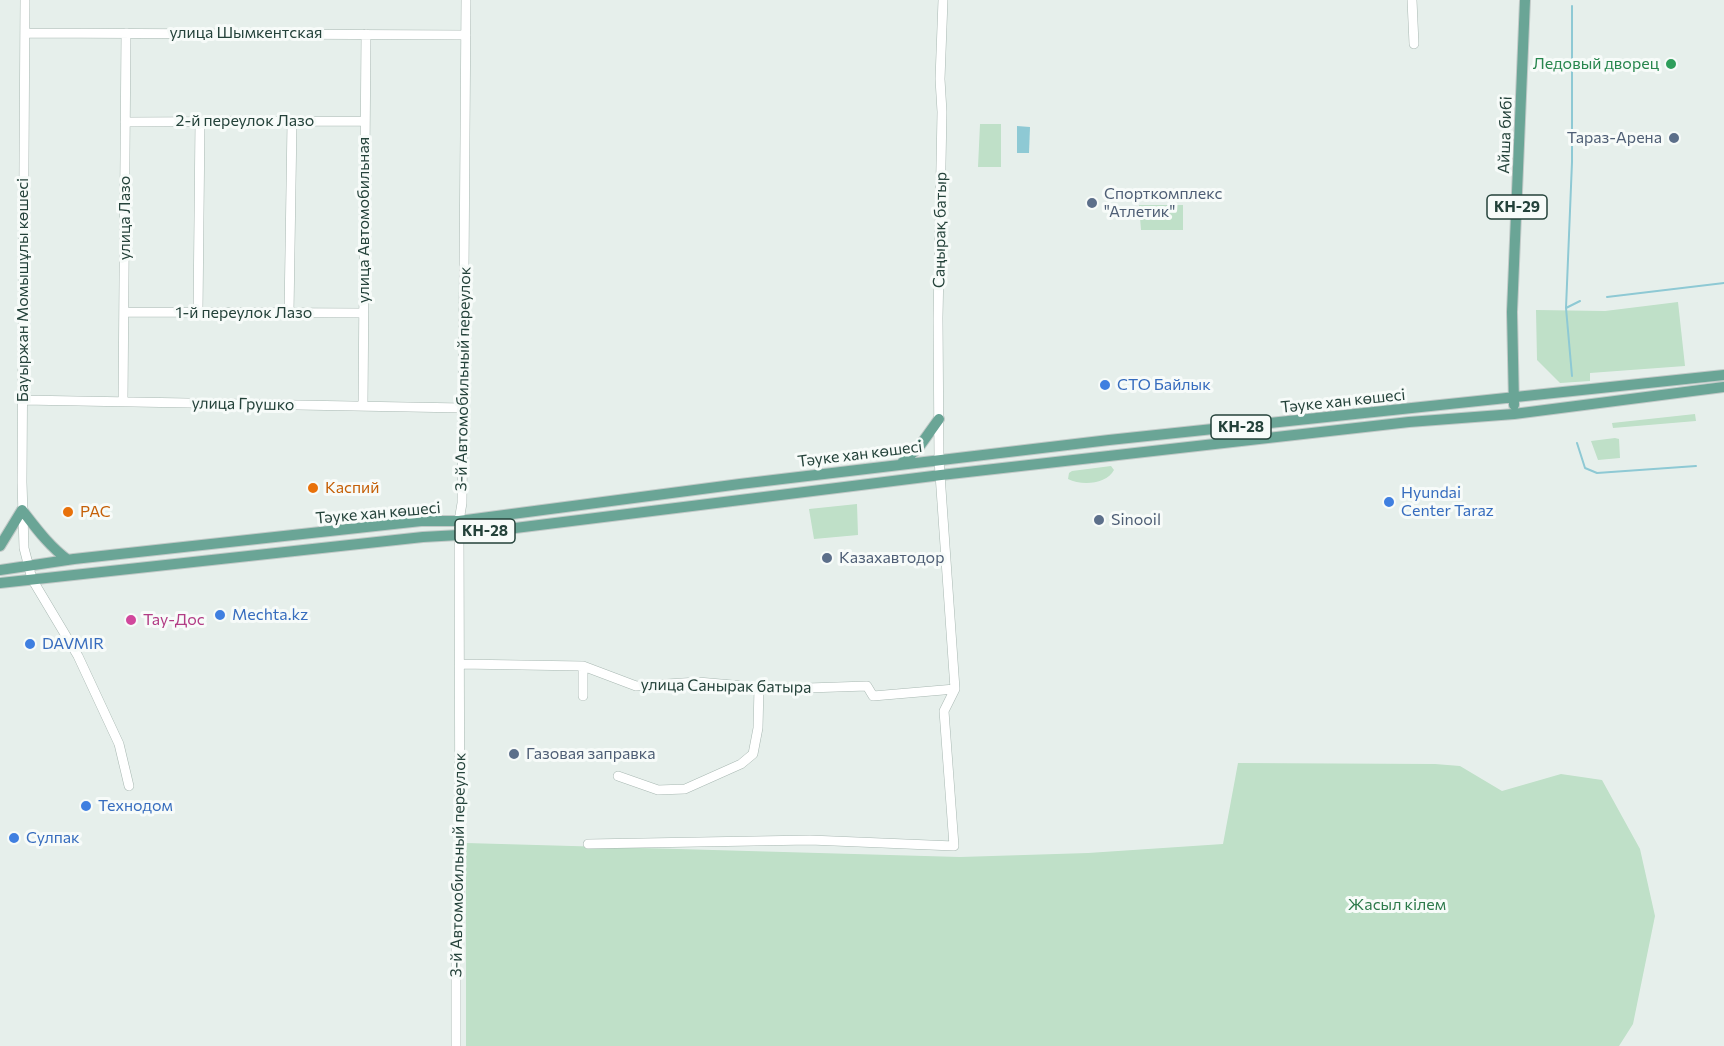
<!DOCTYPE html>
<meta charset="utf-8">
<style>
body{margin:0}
canvas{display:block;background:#e6efeb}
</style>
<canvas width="1724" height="1046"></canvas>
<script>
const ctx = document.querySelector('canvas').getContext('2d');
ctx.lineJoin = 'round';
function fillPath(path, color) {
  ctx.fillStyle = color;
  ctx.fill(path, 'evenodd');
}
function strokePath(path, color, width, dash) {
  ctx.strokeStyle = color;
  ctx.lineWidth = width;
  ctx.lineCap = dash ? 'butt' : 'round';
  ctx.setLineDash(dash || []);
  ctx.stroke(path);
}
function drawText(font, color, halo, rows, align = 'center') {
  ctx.font = font + ' Commissioner,sans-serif';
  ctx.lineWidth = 6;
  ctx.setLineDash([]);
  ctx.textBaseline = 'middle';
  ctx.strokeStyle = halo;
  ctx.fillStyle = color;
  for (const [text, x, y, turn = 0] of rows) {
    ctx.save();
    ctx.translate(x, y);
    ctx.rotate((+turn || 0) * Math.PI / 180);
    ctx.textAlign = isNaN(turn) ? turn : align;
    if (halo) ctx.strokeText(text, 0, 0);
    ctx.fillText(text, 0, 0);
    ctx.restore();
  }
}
fillPath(new Path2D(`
 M 980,124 L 1001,124 L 1001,167 L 978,167 Z
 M 1139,205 L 1183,205 L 1183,230 L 1141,230 Z
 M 1678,302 L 1685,366 L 1590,373 L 1590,381 L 1560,383 L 1537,360 L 1536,310 L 1605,311 Z
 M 1695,414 L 1696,421 L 1613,428 L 1612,423 Z
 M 1615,438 L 1619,439 L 1620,458 L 1598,460 L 1591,441 Z
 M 1111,466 L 1114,470 C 1107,484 1082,486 1068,479 L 1069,473 L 1072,471 Z
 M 857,504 L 858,535 L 814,539 L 809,509 Z
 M 1238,763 L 1435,764 L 1460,766 L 1502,791 L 1561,774 L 1602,780 L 1640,849 L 1655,916 L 1633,1024 L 1619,1046 L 466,1046 L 466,843 L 960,857 L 1088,853 L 1223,844 Z`), '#bfe0c8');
fillPath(new Path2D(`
 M 1017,126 L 1030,127 L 1029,153 L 1017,153 Z`), '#8ec9d4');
strokePath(new Path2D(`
 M 1607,297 L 1724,283
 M 1566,308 L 1572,162 L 1572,6
 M 1572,376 L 1566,308 L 1580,301
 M 1577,443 L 1585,468 L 1597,473 L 1696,466`), '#8ec9d4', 2);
const minor = new Path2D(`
 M 25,0 L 22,482 L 24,548 L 32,579 L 78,656 L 119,744 L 129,786
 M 1412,0 L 1414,44
 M 25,33 L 466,35
 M 125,122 L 365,121
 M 124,312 L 363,313
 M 198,312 L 200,121
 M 289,313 L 292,122
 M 23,400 L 463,408
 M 123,402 L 126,33
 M 363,406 L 366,34
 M 460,664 L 583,666 L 636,686 L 698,682 L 778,689 L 867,686 L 873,696 L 955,689
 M 583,696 L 583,666
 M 618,776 L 658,790 L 685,789 L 741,764 L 753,754 L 758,728 L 759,687
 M 588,844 L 810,840 L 954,846 L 944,711 L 955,689 L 939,460 L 938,318 L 942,112 L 940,79 L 943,0
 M 456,1046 L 456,950 L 460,906 L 459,521 L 462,503 L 463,408 L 466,0`);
const major = new Path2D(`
 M 1514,405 L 1512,312 L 1525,0
 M 901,464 L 919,447 L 939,419
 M 0,546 L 22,510 C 36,528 49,546 68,560
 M 0,570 L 74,559 L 421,521 L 459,521 L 740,484 L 1109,440 L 1724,375
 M 0,583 L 423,537 L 459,535 L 941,475 L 1409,422 L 1514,414 L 1724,387`);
strokePath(minor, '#a8b8b2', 10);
strokePath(major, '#c2cac8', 12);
strokePath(minor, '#fff', 9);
strokePath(major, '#6aa596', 10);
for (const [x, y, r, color] of [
 [1671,64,6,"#2e9e5b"],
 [1674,138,6,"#5c6f8a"],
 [1092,203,6,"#5c6f8a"],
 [1105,385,6,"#3f7fe0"],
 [313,488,6,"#e8710a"],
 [1389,502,6,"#3f7fe0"],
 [68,512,6,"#e8710a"],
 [1099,520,6,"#5c6f8a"],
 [827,558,6,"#5c6f8a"],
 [220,615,6,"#3f7fe0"],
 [131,620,6,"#d1479c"],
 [30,644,6,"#3f7fe0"],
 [514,754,6,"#5c6f8a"],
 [86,806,6,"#3f7fe0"],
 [14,838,6,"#3f7fe0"]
]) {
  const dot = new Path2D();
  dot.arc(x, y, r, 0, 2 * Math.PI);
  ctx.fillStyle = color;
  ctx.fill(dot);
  strokePath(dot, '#f7fbf9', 2);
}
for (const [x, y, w] of [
 [1517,207,60],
 [1241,427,60],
 [485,531,60]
]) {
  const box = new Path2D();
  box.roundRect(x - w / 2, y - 12, w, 24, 4.5);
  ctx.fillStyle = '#f7fbf9';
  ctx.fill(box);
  strokePath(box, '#24423a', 1.5);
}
drawText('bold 15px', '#24423a', null, [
 ["КН-29",1517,207],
 ["КН-28",1241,427],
 ["КН-28",485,531]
]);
drawText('16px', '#24423a', '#f7fbf9', [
 ["улица Шымкентская",246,33],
 ["2-й переулок Лазо",245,121],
 ["Айша бибі",1505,135,-88],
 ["улица Лазо",125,218,-90],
 ["улица Автомобильная",364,220,-90],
 ["Саңырақ батыр",940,230,-89],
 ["Бауыржан Момышұлы көшесі",23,290,-90],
 ["1-й переулок Лазо",244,313],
 ["3-й Автомобильный переулок",463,379,-89],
 ["Тәуке хан көшесі",1343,401,-6],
 ["улица Грушко",243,404,1],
 ["Тәуке хан көшесі",860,454,-7],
 ["Тәуке хан көшесі",378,513,-5],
 ["улица Санырак батыра",726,686,1],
 ["3-й Автомобильный переулок",458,865,-89]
]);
drawText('16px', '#27864d', '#f7fbf9', [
 ["Ледовый дворец",1659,64]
], 'right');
drawText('16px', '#4e5e75', '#f7fbf9', [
 ["Тараз-Арена",1662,138,"right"],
 ["Спорткомплекс",1104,194],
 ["\"Атлетик\"",1104,212],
 ["Sinooil",1111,520],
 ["Казахавтодор",839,558],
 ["Газовая заправка",526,754]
], 'left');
drawText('16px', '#366cbe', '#f7fbf9', [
 ["СТО Байлык",1117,385],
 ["Hyundai",1401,493],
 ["Center Taraz",1401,511],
 ["Mechta.kz",232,615],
 ["DAVMIR",42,644],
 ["Технодом",98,806],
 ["Сулпак",26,838]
], 'left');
drawText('16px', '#c56008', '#f7fbf9', [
 ["Каспий",325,488],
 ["РАС",80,512]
], 'left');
drawText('16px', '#b23c85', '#f7fbf9', [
 ["Тау-Дос",143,620]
], 'left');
drawText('16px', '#2d7a4b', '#f7fbf9', [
 ["Жасыл кілем",1397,905]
]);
</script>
